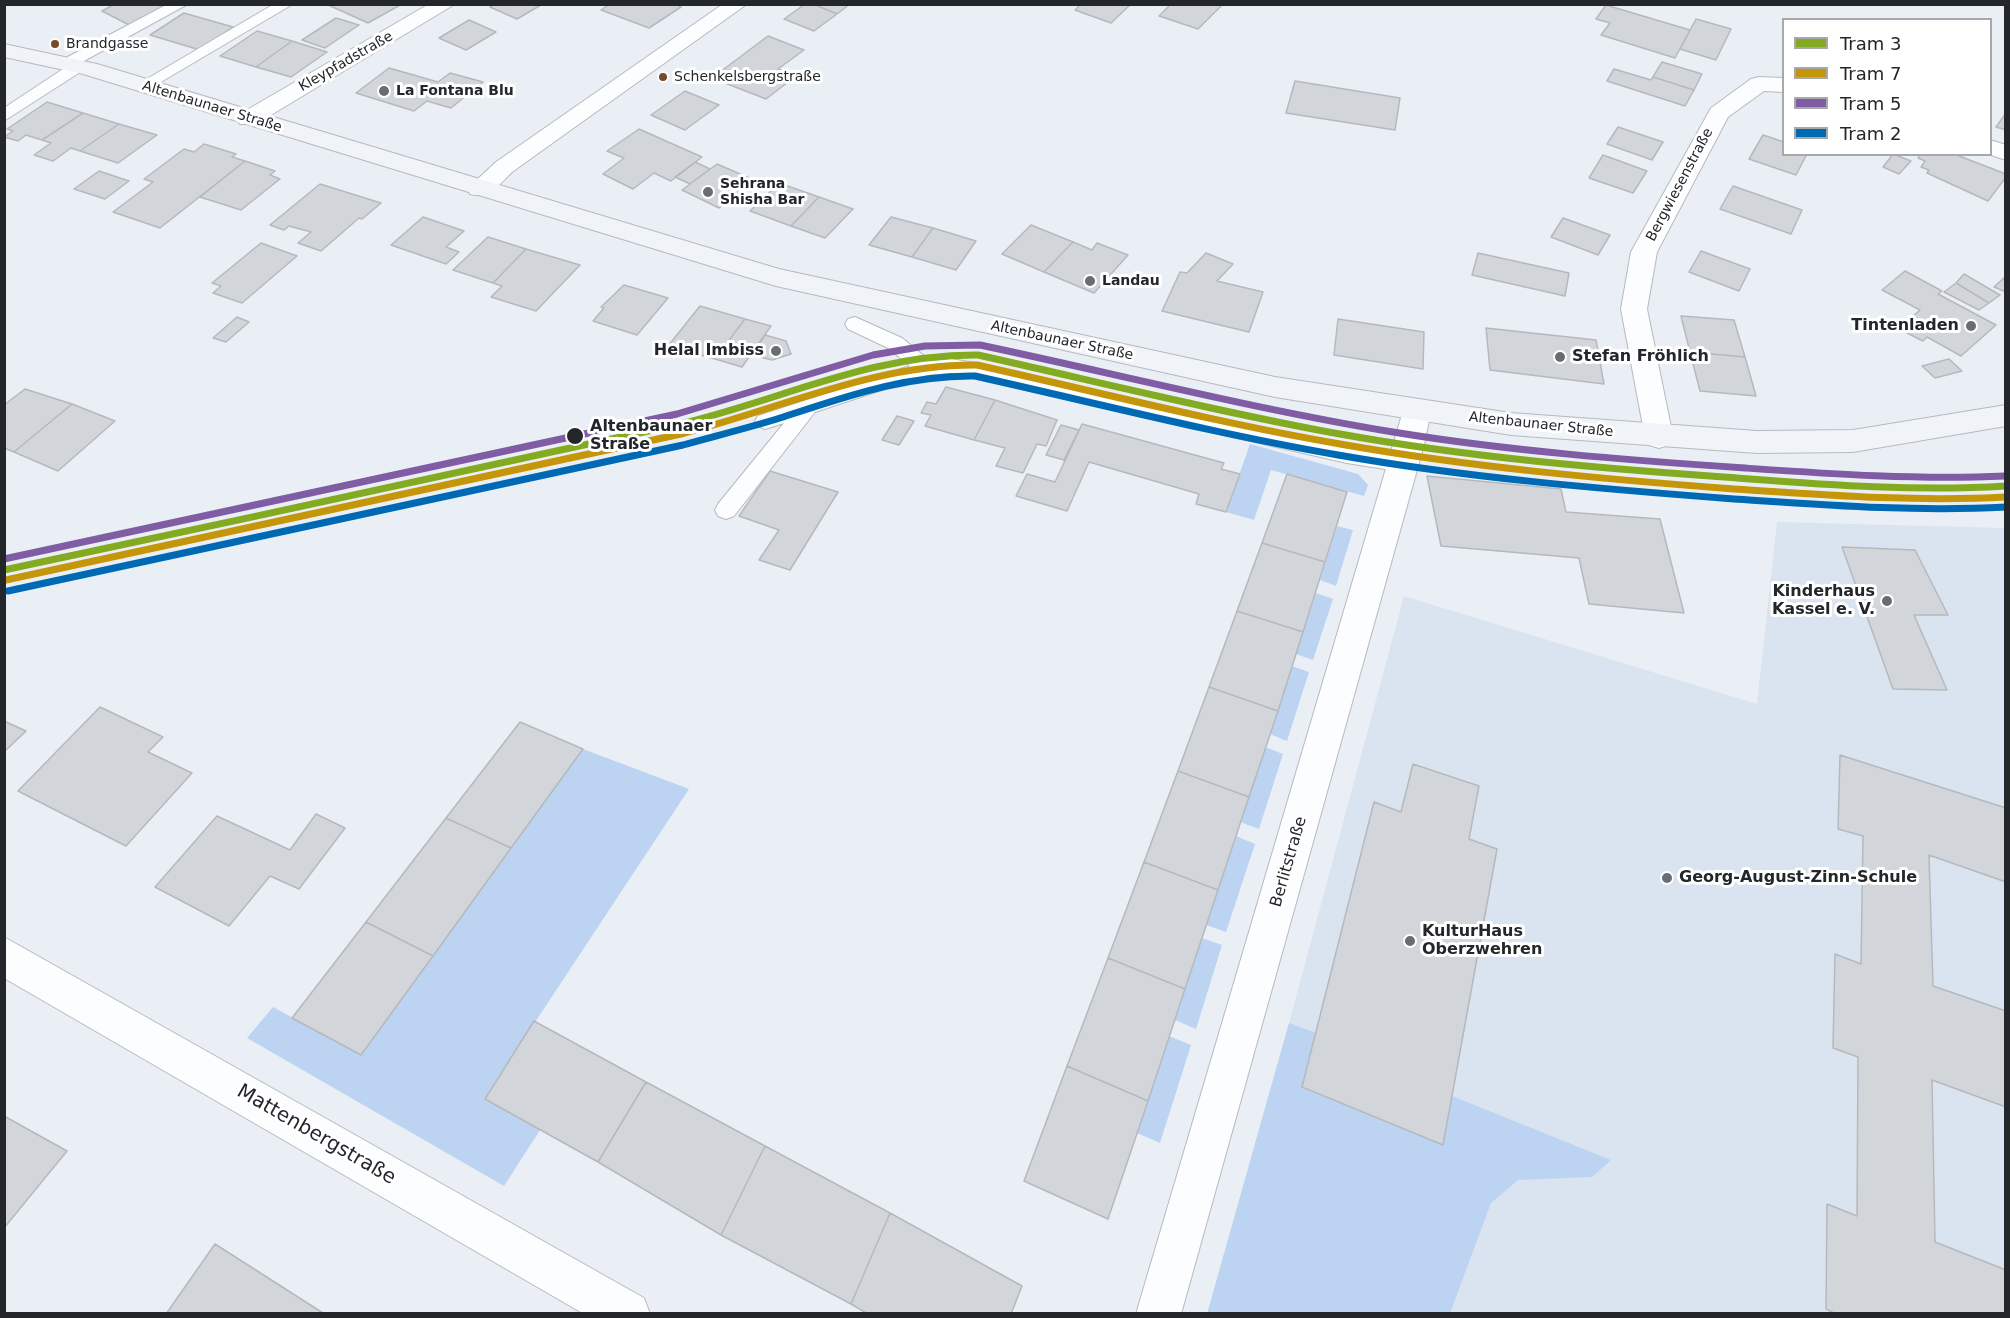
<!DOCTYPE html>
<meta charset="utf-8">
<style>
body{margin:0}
#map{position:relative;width:2010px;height:1318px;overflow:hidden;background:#eaeff5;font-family:"DejaVu Sans",sans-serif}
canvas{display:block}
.frame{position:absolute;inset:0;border:6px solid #23262a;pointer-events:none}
.legend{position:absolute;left:1782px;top:18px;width:210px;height:138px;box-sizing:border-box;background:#fff;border:2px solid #a7a8aa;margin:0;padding:8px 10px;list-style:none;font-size:18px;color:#23262a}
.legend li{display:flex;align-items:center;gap:12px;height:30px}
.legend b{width:30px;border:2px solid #a7a8aa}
</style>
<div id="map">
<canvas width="2010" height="1318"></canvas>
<div class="frame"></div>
<ul class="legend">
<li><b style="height:8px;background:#84aa21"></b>Tram 3</li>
<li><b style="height:8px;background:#c5950a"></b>Tram 7</li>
<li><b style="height:8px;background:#7f5ca3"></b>Tram 5</li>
<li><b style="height:8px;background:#0069b4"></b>Tram 2</li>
</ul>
</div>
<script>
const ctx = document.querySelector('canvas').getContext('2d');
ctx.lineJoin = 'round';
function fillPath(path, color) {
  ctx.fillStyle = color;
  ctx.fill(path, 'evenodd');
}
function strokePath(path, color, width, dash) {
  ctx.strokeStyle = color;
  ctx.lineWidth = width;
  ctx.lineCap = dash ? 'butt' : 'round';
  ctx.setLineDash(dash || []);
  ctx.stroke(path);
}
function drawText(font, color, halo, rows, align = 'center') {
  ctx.font = font + ' "DejaVu Sans",sans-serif';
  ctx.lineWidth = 6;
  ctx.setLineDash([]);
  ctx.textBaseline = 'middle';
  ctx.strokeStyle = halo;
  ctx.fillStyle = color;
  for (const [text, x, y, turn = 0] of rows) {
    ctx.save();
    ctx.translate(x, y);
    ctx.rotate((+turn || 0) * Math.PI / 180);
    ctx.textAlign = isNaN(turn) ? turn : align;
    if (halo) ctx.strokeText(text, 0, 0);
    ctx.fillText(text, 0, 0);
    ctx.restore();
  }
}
fillPath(new Path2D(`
 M 1777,522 L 2005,528 L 2005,1313 L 1207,1314 L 1289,1023 L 1404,596 L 1757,704 Z`), '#dae4f0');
fillPath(new Path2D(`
 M 1250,444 L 1358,474 L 1368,485 L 1364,496 L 1271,470 L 1254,520 L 1226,512 Z
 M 1337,526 L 1353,530 L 1336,586 L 1320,580 Z
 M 1316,593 L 1333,599 L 1313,660 L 1296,654 Z
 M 1292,666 L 1309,672 L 1287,741 L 1270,734 Z
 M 1265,747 L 1283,754 L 1259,829 L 1240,822 Z
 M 583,749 L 689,789 L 485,1098 L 540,1130 L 504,1186 L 247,1038 L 273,1007 L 361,1055 Z
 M 1236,836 L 1255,844 L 1226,932 L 1206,925 Z
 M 1202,938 L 1222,945 L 1196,1029 L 1175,1020 Z
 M 1289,1023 L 1316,1033 L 1302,1088 L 1443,1145 L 1452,1096 L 1611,1160 L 1592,1177 L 1518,1180 L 1491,1203 L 1450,1313 L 1207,1314 Z
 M 1169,1036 L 1191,1045 L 1160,1143 L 1137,1133 Z`), '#bdd3f2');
const building = new Path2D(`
 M 115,4 L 164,4 L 168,7 L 131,26 L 102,11 Z
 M 326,4 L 402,4 L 368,23 Z
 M 495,4 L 540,4 L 541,5 L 517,19 L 490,7 Z
 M 610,4 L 675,4 L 681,7 L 649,28 L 601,10 Z
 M 805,4 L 813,4 L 837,14 L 814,31 L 784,19 Z
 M 813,4 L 850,4 L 837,14 Z
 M 1081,4 L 1131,4 L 1111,23 L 1075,10 Z
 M 1171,4 L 1223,4 L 1198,29 L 1159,16 Z
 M 1606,5 L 1690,30 L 1675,58 L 1601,35 L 1610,23 L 1596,19 Z
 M 184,13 L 233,27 L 200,50 L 150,35 Z
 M 336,18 L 359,25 L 325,48 L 302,40 Z
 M 1696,19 L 1731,29 L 1716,60 L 1680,49 Z
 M 469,20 L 496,32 L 466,50 L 439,38 Z
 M 257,31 L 292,41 L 256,67 L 220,56 Z
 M 768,36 L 804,50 L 778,69 L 796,76 L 766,99 L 712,78 Z
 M 292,41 L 327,52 L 291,77 L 256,67 Z
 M 1662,62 L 1702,74 L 1694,90 L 1653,77 Z
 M 389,68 L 438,82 L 450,73 L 483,82 L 451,108 L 427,101 L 414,111 L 356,93 Z
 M 1614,69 L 1651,80 L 1653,77 L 1694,90 L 1685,106 L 1607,81 Z
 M 1295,81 L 1400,98 L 1395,130 L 1286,113 Z
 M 685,91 L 719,105 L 685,130 L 651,115 Z
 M 47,102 L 83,113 L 42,140 L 26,135 L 18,141 L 4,137 L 13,131 L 7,129 Z
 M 83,113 L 119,124 L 80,151 L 71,148 L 53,161 L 34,155 L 51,143 L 42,140 Z
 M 2006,113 L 2006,130 L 1996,127 Z
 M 119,124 L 157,135 L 118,163 L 80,151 Z
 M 1618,127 L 1663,142 L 1652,160 L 1607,144 Z
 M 639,129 L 702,157 L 671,181 L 654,173 L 633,189 L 603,174 L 624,158 L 607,151 Z
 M 1763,135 L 1784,142 L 1784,154 L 1807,154 L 1796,175 L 1749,159 Z
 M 204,144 L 236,154 L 232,157 L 245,161 L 160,228 L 113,212 L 153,182 L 144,179 L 184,149 L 194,152 Z
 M 1893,154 L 1911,161 L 1899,174 L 1883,167 Z
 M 1920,154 L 1954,154 L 2006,174 L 2006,177 L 1988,201 L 1927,173 L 1929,170 L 1921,167 L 1925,161 L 1918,158 Z
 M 1603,155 L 1647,171 L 1633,193 L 1589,178 Z
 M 245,161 L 275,171 L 270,175 L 280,179 L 241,210 L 200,197 Z
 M 695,162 L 710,169 L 690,184 L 675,177 Z
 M 717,164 L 754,180 L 719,208 L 682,190 Z
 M 99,171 L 129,181 L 105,199 L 74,189 Z
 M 779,183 L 819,197 L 791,226 L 750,211 Z
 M 320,184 L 381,203 L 362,219 L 359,218 L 321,251 L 298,243 L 311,232 L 289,226 L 284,230 L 270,225 Z
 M 1733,186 L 1802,210 L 1791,234 L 1720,209 Z
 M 819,197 L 853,209 L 825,238 L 791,226 Z
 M 423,217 L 464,231 L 446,247 L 459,252 L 446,264 L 391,245 Z
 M 891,217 L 933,228 L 912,257 L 869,245 Z
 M 1563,218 L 1610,235 L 1598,255 L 1551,237 Z
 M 1031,225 L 1073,242 L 1044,272 L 1002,254 Z
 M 933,228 L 976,241 L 956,270 L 912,257 Z
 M 488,237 L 526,249 L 493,283 L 453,270 Z
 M 1073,242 L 1092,250 L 1097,243 L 1128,255 L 1094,293 L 1044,272 Z
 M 261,243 L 297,256 L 242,303 L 213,293 L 221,286 L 212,283 Z
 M 526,249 L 580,265 L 536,311 L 491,297 L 502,286 L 493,283 Z
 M 1701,251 L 1750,269 L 1739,291 L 1689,272 Z
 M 1206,253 L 1233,264 L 1217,281 L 1263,292 L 1249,332 L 1162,311 L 1180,272 L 1187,273 Z
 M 1478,253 L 1569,273 L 1565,296 L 1472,275 Z
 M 1905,271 L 1942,291 L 1938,294 L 1996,325 L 1961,356 L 1927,337 L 1923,341 L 1907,333 L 1912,329 L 1904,324 L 1920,310 L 1882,290 Z
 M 1964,274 L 2000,295 L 1989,303 L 1956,283 Z
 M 2006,276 L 2006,292 L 1994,287 Z
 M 1956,283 L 1989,303 L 1979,310 L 1944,292 Z
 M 624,285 L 668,298 L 637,335 L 593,321 L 604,308 L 601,307 Z
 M 700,306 L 745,319 L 715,359 L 668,346 Z
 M 1681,316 L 1734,320 L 1745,357 L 1690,352 Z
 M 237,317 L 249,322 L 226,342 L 213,338 Z
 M 745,319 L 771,326 L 742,367 L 715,359 Z
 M 1338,319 L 1424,332 L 1423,369 L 1334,355 Z
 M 1486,328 L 1596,340 L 1604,384 L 1490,370 Z
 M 765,335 L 786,341 L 791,354 L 772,360 L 752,355 Z
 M 1690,352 L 1745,357 L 1756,396 L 1700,391 Z
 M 1949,359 L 1962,371 L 1935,378 L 1922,366 Z
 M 946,387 L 995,400 L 974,440 L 925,426 L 931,415 L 921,413 L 927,402 L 936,404 Z
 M 25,389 L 72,404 L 14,452 L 4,448 L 4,405 Z
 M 995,400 L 1057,420 L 1046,446 L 1037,444 L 1023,473 L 996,466 L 1005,448 L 974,440 Z
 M 72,404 L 115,421 L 58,471 L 14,452 Z
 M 897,416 L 914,421 L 899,445 L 882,440 Z
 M 1082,424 L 1224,463 L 1221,469 L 1240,474 L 1226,512 L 1196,504 L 1199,494 L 1089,462 L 1067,511 L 1016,496 L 1027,474 L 1055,482 Z
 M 1061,425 L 1079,430 L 1064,460 L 1046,455 Z
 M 770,471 L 838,492 L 790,570 L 759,560 L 779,530 L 739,516 Z
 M 1287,474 L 1347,492 L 1325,562 L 1262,543 Z
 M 1427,476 L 1561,489 L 1566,512 L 1660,519 L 1684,613 L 1589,604 L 1579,558 L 1441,546 Z
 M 1262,543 L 1325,562 L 1303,632 L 1237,611 Z
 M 1842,547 L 1915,550 L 1948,615 L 1914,615 L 1947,690 L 1893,689 Z
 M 1237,611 L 1303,632 L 1278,711 L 1209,687 Z
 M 1209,687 L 1278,711 L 1249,797 L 1178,771 Z
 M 100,707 L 163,737 L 148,752 L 192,773 L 126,846 L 18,791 Z
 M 4,721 L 26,731 L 4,752 Z
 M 520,722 L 583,749 L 511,848 L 446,818 Z
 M 1840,755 L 2006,808 L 2006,882 L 1929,855 L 1933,986 L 2006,1011 L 2006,1107 L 1932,1080 L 1935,1242 L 2006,1270 L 2006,1314 L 1836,1314 L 1826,1309 L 1827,1204 L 1857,1216 L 1858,1057 L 1833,1048 L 1835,954 L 1861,964 L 1863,836 L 1838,829 Z
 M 1413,764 L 1479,786 L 1469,839 L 1497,849 L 1443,1145 L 1302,1087 L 1374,802 L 1401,812 Z
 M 1178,771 L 1249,797 L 1218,890 L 1144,862 Z
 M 316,814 L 345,828 L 299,889 L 270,876 L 229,926 L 155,887 L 217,816 L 290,850 Z
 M 446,818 L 511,848 L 433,956 L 366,922 Z
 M 1144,862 L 1218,890 L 1185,989 L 1108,958 Z
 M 366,922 L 433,956 L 361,1055 L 292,1018 Z
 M 1108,958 L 1185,989 L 1148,1101 L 1067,1066 Z
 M 534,1021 L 646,1082 L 598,1162 L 485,1099 Z
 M 1067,1066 L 1148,1101 L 1108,1219 L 1024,1181 Z
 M 646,1082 L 765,1146 L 721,1235 L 598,1162 Z
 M 4,1116 L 67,1151 L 4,1228 Z
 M 765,1146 L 890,1213 L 851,1304 L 721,1235 Z
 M 890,1213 L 1022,1286 L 1011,1314 L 868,1314 L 851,1304 Z
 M 215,1244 L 323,1313 L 166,1314 Z`);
fillPath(building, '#d2d6db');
strokePath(building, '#b5b9bd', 1.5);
const lane = new Path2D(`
 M 168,4 L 188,4 L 82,62 L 87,66 L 85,69 L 4,121 L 4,108 L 66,67 L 60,63 L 62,60 Z
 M 274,4 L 293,4 L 149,89 L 143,91 L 135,86 Z
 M 855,317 L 902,338 L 930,361 L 951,359 L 975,363 L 1347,447 L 1404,456 L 1412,458 L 1415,464 L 1412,470 L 1404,472 L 1347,463 L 951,373 L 927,375 L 815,412 L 734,516 L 726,519 L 718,516 L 715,510 L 718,504 L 784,423 L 765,429 L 758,426 L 755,421 L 758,416 L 910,366 L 888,348 L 848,329 L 845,324 L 848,319 Z`);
const street = new Path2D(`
 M 429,4 L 455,4 L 256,124 L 240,124 L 237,119 L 240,114 Z
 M 723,4 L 747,4 L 512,172 C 500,184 489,199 470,194 L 467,189 L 496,162 Z
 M 1759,77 L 1784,78 L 1784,92 L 1764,91 L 1728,117 L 1657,252 L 1647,309 L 1673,437 L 1669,445 L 1659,448 L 1649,445 L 1645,437 L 1621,309 L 1631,252 L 1711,108 L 1751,79 Z
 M 1990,140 L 2006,145 L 2006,160 L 1988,154 L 1990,154 Z
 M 1417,401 L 1427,404 L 1431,411 L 1424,445 L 1181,1314 L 1136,1314 L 1403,411 L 1407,404 Z
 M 4,937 L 644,1298 L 650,1314 L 584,1314 L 4,978 Z`);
const secondary = new Path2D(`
 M 4,44 L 97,64 L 779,269 L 1275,377 L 1511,413 L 1757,431 L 1853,430 L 2006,405 L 2006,426 L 1853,452 L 1757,453 L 1511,435 L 1275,397 L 776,286 L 83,74 L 4,57 Z`);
strokePath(lane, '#b6babe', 2);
strokePath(street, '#b6babe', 2);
strokePath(secondary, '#b6babe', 2);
fillPath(lane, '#fcfdfe');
fillPath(street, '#fcfdfe');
fillPath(secondary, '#f0f3f7');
strokePath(new Path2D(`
 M 4,570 C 228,522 453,475 676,425 C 780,401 869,354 978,355 C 1099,382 1219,412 1340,434 C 1467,457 1596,468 1724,477 C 1818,484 1912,492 2006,486`), '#84aa21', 7);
strokePath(new Path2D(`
 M 6,580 L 681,434 C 780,409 874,364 977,365 C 1098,392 1218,423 1340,444 C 1470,467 1602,479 1734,489 C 1825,495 1915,502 2006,497`), '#c5950a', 7);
strokePath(new Path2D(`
 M 4,559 L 677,414 L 873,355 L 925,346 L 980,345 C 1117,374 1254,409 1393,432 C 1509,451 1627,460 1745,468 C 1832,474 1918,480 2005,476`), '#7f5ca3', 7);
strokePath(new Path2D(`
 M 8,591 L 683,445 C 715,436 748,428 780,418 C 845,397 905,375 975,376 C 1096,403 1216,434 1338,455 C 1469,478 1602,489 1734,499 C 1825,505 1915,512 2006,507`), '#0069b4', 7);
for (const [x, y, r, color] of [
 [55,44,5,"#7a4b2a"],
 [663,77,5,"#7a4b2a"],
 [384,91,6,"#696c71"],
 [708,192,6,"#696c71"],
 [1090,281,6,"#696c71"],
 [1971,326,6,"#696c71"],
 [776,351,6,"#696c71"],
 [1560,357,6,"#696c71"],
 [575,436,9,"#23262a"],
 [1887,601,6,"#696c71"],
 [1667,878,6,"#696c71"],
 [1410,941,6,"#696c71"]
]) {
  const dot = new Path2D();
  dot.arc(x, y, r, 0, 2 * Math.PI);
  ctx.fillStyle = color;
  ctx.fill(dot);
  strokePath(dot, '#fff', 2);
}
drawText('14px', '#23262a', '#fff', [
 ["Brandgasse",66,44],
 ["Schenkelsbergstraße",674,77]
], 'left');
drawText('14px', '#23262a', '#fff', [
 ["Kleypfadstraße",346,62,-30],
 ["Altenbaunaer Straße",212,107,17],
 ["Bergwiesenstraße",1680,185,-62],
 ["Altenbaunaer Straße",1062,341,12],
 ["Altenbaunaer Straße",1541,425,6]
]);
drawText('bold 14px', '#23262a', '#fff', [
 ["La Fontana Blu",396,91],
 ["Sehrana",720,184],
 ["Shisha Bar",720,200],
 ["Landau",1102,281]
], 'left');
drawText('bold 16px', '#23262a', '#fff', [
 ["Tintenladen",1959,326],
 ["Helal Imbiss",764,351],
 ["Stefan Fröhlich",1572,357,"left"],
 ["Kinderhaus",1875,592],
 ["Kassel e. V.",1875,610],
 ["Georg-August-Zinn-Schule",1679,878,"left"],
 ["KulturHaus",1422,932,"left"],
 ["Oberzwehren",1422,950,"left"]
], 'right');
drawText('bold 16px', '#23262a', '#fff', [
 ["Altenbaunaer",590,427],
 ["Straße",590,445]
], 'left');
drawText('16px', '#23262a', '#fff', [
 ["Berlitstraße",1289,862,-74]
]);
drawText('20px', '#23262a', '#fff', [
 ["Mattenbergstraße",316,1135,30]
]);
</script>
